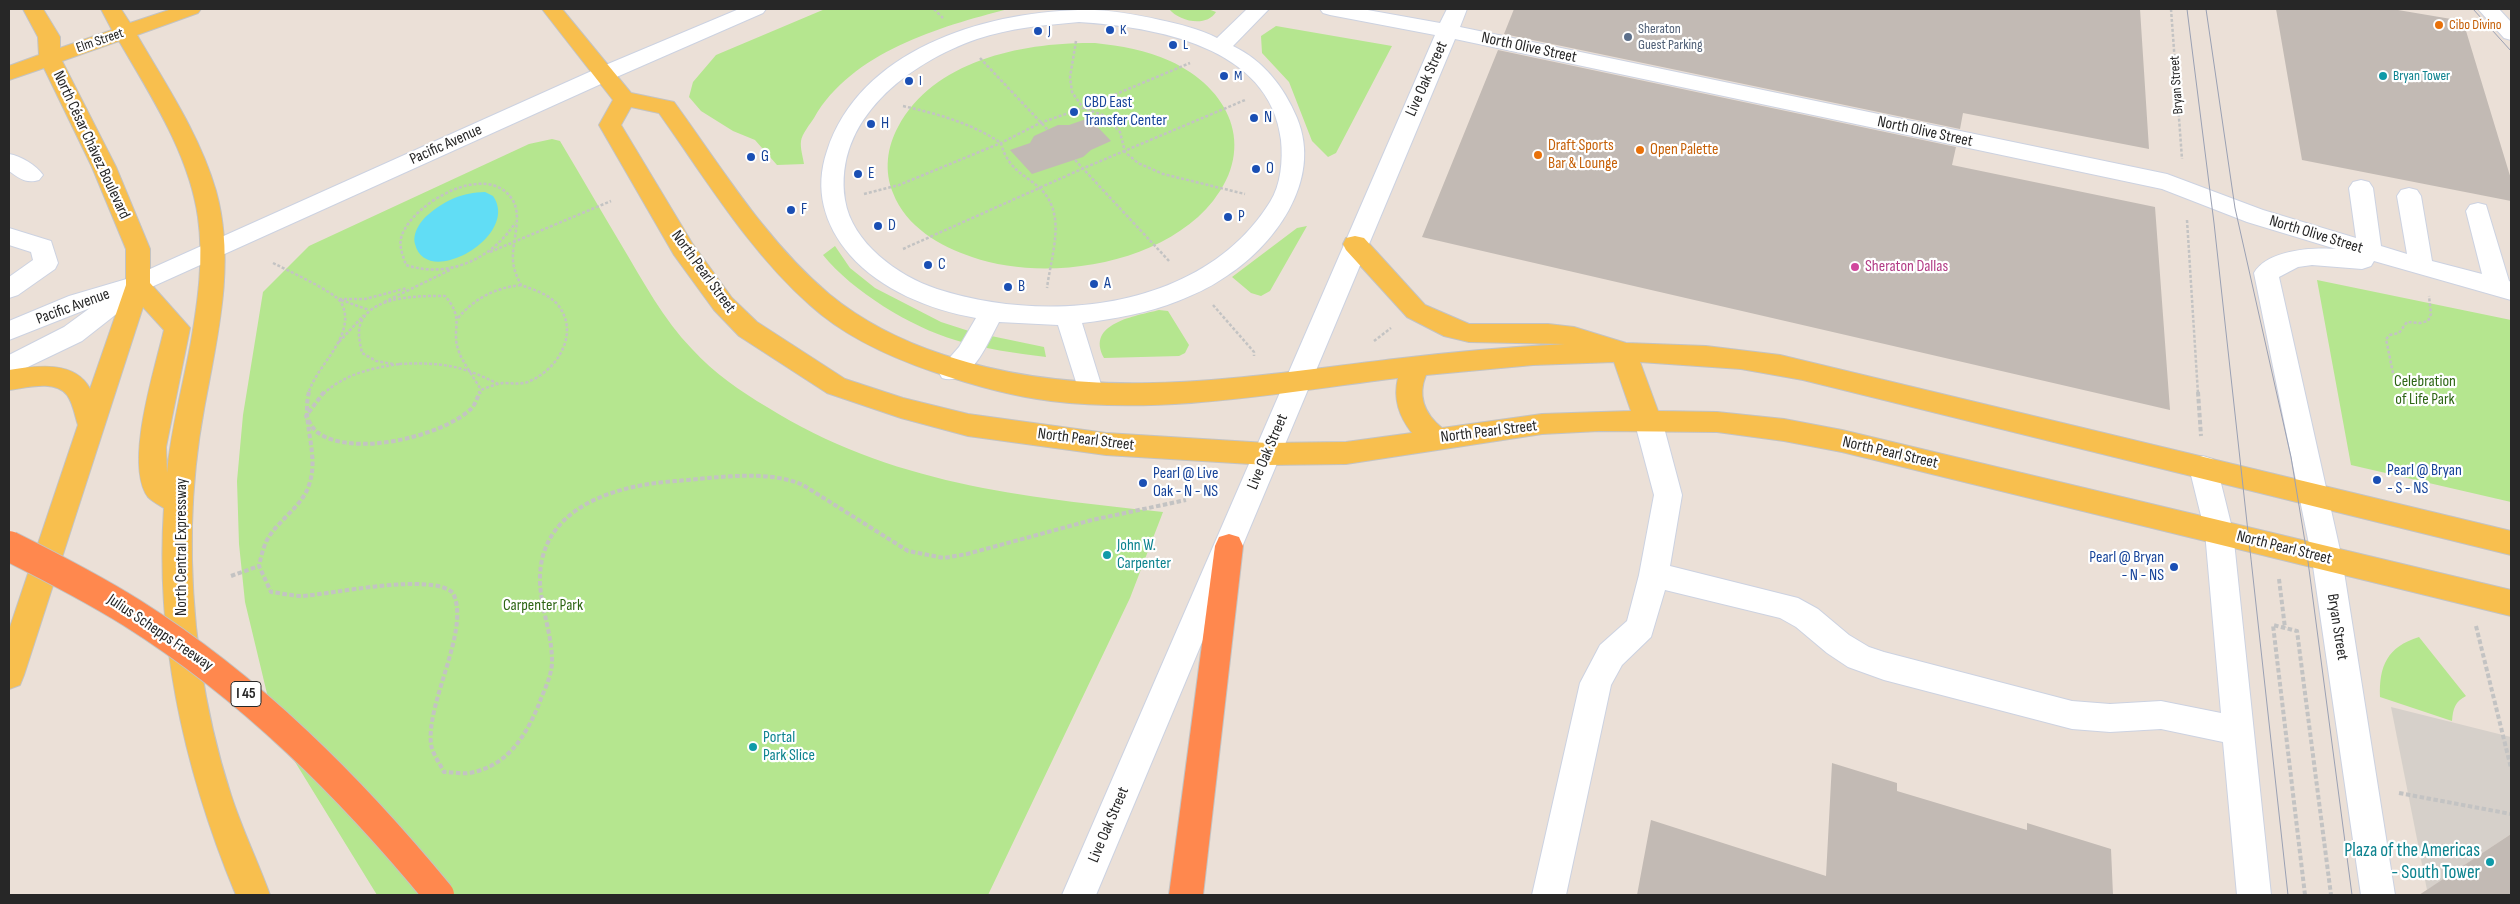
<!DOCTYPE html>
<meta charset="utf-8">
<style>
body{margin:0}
#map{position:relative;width:2520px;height:904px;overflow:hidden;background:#ebe0d7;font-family:"Sofia Sans Condensed",sans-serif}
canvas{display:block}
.frame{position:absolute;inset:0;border:10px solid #272727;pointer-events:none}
</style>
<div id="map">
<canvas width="2520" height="904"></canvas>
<div class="frame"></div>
</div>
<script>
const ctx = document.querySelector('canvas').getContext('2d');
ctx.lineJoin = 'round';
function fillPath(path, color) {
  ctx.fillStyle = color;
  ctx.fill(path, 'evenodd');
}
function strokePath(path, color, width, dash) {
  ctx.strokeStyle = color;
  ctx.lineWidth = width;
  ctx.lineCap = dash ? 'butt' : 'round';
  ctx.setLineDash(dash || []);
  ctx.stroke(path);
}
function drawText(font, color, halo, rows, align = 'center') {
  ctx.font = font + ' "Sofia Sans Condensed",sans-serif';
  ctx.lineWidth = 4.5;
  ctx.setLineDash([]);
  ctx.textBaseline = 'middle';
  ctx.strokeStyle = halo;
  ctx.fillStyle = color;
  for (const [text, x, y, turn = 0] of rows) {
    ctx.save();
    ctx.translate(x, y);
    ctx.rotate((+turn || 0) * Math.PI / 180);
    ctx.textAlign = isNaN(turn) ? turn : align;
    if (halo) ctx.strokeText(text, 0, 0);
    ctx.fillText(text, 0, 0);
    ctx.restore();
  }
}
fillPath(new Path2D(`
 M 825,9 L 1008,9 C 939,27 852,52 814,118 C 810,124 802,134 801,141 C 800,148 803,157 804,164 L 777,165 L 755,140 L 733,131 L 701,111 L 689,97 L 693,82 L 716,55 Z
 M 1169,9 L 1208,9 L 1216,12 C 1206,28 1179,21 1169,9 Z
 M 1276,26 L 1392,46 L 1336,153 L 1328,157 L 1312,141 L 1289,82 L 1262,53 L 1261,36 Z
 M 1095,43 C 1121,46 1146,50 1170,61 C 1229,88 1257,146 1213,201 C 1162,265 1046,283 972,257 C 940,246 906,227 893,193 C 884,171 887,147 898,127 C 934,59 1025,42 1095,43 Z
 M 552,139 L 560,141 C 581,176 601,211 622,246 C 643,281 663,319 692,349 C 714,373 740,391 767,407 C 890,484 1022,497 1163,512 L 1130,598 L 988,895 L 377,895 L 276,731 L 245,602 L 239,544 L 237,481 L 243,415 L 263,292 L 309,246 L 529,144 Z
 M 1307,226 L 1270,291 L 1261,296 L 1251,293 L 1232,277 L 1297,228 Z
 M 835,246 L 850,268 L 875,288 L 941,322 L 972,332 L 1044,347 L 1046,357 C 1015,353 984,349 955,340 C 911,327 852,291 823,255 Z
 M 2317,280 L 2511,320 L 2511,502 L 2351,465 Z
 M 1159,310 L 1168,311 L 1189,345 L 1185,353 L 1179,356 L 1104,358 C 1085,323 1136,316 1159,310 Z
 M 2419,637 L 2466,696 C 2455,702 2453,708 2452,721 L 2380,697 C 2379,666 2387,647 2419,637 Z`), '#b5e68f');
fillPath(new Path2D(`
 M 2391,707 L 2511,737 L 2511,834 L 2427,890 Z`), '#d6d0ca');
fillPath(new Path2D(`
 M 485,192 L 493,196 C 521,236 426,290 415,244 C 412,233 421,220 429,214 C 447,199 462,193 485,192 Z`), '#61ddf5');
fillPath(new Path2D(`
 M 1514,9 L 2140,9 L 2149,149 L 1963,113 L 1960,129 L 1504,34 Z
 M 2276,9 L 2392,9 L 2463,21 L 2511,179 L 2511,201 L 2302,160 Z
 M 1498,50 L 1956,147 L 1952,165 L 2155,207 L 2170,410 L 1422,237 Z
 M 1089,118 L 1111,141 L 1091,150 L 1083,157 L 1032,174 L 1010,150 L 1030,143 L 1034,136 L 1058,125 L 1069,125 Z
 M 1832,763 L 1897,783 L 1897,791 L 2027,830 L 2027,823 L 2111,849 L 2113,895 L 1637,895 L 1651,820 L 1826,876 Z
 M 2511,834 L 2511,895 L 2419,895 Z`), '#c2bab4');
const minor = new Path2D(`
 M 739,9 L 766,9 L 763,13 L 612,79 L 136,294 L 133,301 L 82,341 L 9,376 L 9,355 L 64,327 L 90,308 L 9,340 L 9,321 L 69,296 L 130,278 L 596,69 Z
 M 1247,9 L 1269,9 L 1233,46 C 1264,61 1284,87 1297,118 C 1323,181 1274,247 1222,279 C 1209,288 1193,295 1178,301 C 1148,313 1114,319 1082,323 L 1104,394 L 1100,401 L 1091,404 L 1082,401 L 1058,325 L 999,322 C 988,342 971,387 942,378 L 938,371 L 959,347 L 976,318 C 930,310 881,290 850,255 C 824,225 814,189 827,151 C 860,50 982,13 1078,10 C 1105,9 1133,14 1160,20 C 1179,24 1200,29 1217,38 ZM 1079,22 C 1155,27 1270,46 1281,140 C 1283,160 1281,185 1270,202 C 1203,310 1048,325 937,289 C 898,276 852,243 845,200 C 833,119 909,63 977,39 C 1010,28 1044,25 1079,22 Z
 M 1320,9 L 1362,9 L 1440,23 L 1447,9 L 1467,9 L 1460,27 L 2167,174 L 2263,210 L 2356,238 L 2349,188 L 2353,182 L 2361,180 L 2369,182 L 2373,188 L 2381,246 L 2407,254 L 2397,196 L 2401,190 L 2409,188 L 2417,190 L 2421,196 L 2432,261 L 2482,274 L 2466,211 L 2470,205 L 2478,203 L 2486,205 L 2509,281 L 2511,282 L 2511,300 L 2374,261 L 2371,266 L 2362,269 L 2312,265 L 2298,267 L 2279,277 L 2342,559 L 2395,895 L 2361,895 L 2312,559 L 2254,273 C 2267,250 2312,247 2336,249 L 2247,222 L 2162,189 L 1455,39 L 1096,895 L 1062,895 L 1435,35 L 1330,15 L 1323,13 Z
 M 2478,9 L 2499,9 L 2511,22 L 2511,40 L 2504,38 Z
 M 9,154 C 21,156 36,165 43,175 L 39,180 C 26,184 19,178 9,171 Z
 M 9,228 L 51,241 L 58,263 L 55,269 L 18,295 L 9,298 L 9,277 L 33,260 L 31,252 L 9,245 Z
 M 1648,410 L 1658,413 L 1662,420 L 1682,495 L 1670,566 L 1798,598 L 1818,609 L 1849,635 L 1869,647 L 1884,652 L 2072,701 L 2110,704 L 2161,701 L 2221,713 L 2205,532 L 2189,467 L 2193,459 L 2203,456 L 2213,459 L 2217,467 L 2233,532 L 2271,895 L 2237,895 L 2223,742 L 2161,729 L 2110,732 L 2072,729 L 1884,680 L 1848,667 L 1827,653 L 1796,627 L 1780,618 L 1665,590 L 1651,637 L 1622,665 L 1611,685 L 1566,895 L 1532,895 L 1580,683 L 1600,645 L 1627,621 L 1639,575 L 1654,495 L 1634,420 L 1638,413 Z`);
const major = new Path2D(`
 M 23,9 L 43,9 L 60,37 L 60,48 L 112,30 L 101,9 L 121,9 L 130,23 L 172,9 L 201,9 L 198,13 L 137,35 C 166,85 200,135 216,191 C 236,263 217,338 204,409 C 197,447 193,486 192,525 C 190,615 203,709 231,795 C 242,829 258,862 270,895 L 236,895 C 185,772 155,642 164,508 C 159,505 152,501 148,497 C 124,464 155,369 164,330 L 143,307 L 24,675 L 20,685 L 9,689 L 9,630 L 78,425 C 75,416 73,403 67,395 C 55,379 25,388 9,390 L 9,370 C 36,366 75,360 90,389 L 126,285 L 126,249 L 92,167 L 44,68 L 9,80 L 9,66 L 39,55 L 38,37 ZM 119,41 C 151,96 189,154 198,217 C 204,259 198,301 191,342 C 183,386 171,429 167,473 L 166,447 L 190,328 L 150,283 L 150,249 L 116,167 L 62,61 Z
 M 542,9 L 562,9 L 631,93 L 674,102 C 722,168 766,241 829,294 C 863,322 904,342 944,355 C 1093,405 1243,377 1394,359 C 1451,352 1508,347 1565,344 L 1469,342 L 1444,336 L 1407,317 L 1346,250 L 1343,244 L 1346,238 L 1355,236 L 1364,238 L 1425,305 L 1469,324 L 1548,324 L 1574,327 L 1626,343 L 1706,346 L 1780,355 L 2511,531 L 2511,555 L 1803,380 L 1741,369 L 1640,362 L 1658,411 L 1717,412 L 1784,419 L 1842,430 L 2511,590 L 2511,616 L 1842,452 L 1784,441 L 1717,432 L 1599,431 L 1542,434 L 1346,464 L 1267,465 L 1106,455 L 968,436 L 901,418 L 827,393 L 739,336 L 714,310 L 674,255 L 599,125 L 613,100 ZM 631,107 L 659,113 C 706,179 749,251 810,305 C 845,337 890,357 934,372 C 972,385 1011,396 1051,401 C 1167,415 1283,392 1398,378 C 1393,399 1399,416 1412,433 L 1346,442 L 1267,443 L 1106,433 L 968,414 L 903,398 L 845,379 L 757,322 L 732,298 L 692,243 L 621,125 ZM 1614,362 L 1631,411 L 1542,414 L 1442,428 C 1425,414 1417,397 1426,375 L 1533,365 Z`);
const highway = new Path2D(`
 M 1229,534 L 1239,537 L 1243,546 L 1203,895 L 1169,895 L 1215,546 L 1219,537 Z`);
strokePath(minor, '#ccd2e1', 2);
strokePath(major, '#c3c3c3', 2);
strokePath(highway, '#c3c3c3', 2);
strokePath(new Path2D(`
 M 934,9 L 943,18
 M 2171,9 L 2182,159
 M 1076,41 L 1070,77 L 1072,92 L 1083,108 L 1105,116 L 1120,132 L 1125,152 L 1138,163 L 1163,174 L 1245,194
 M 980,58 L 1048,130
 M 903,106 C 938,114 971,123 1001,143 C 1010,179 1039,176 1051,204 C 1062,228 1050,263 1047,288
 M 1075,160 L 1170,262
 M 864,194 L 899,185 L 1001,143 L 1040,123 L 1083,108 L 1190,63
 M 2187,220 L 2198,394
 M 903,249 L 1084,168 L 1245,100
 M 490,252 L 611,201
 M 273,263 C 285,269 334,292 340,301 C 350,315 344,334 335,348 C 326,363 314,376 308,394
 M 339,299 L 365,299 L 407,288
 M 341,300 L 369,310
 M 384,302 L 450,270
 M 1213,305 L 1254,352 L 1254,356
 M 458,318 C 475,298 495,288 521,285
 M 1374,341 L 1391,328
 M 339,342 L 364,315
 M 393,364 L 376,361 L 362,353 C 360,343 357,332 361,322 C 374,295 420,296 445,296 C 466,320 450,329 459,352 C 463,363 475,379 481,390
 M 399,364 C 439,362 462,365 498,384
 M 2395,383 L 2386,339 L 2390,335 L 2399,333 L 2407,322 L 2420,323 L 2428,321 L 2431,314 L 2429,296
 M 323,394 C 345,374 371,368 400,364
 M 479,394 L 481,390 C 488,387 496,384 503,383 C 513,383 522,385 530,381 C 558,369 580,333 558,305 C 549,294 534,290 521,285 C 517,277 513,269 513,259 C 512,241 523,215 512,199 C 487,161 414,202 402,235 C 398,245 403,256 406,265 C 448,279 492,259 515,223`), '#c3c3c3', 2.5, [3, 2]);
strokePath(new Path2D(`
 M 309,392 C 301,423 320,454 309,485 C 302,507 278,520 267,540 C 263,548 261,557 259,566 L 271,592 C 281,593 292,596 302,596 C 333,594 432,572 453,593 C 471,629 426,702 431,744 C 432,753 440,764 444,772 C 454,772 464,775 474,772 C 509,764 526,735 539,704 C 544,690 552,676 552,661 C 552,634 541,609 540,582 C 538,507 616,485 676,481 C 715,478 767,469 803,485 L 908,551 L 944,558 L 967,554 L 1092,520 L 1186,500
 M 324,392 L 306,416 C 309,421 312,428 317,432 C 351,458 441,437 471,409 C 475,405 477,398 480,392
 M 2198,392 L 2201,436
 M 231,576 L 259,566
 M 2279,579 L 2285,628
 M 2476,626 L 2511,768
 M 2399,793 L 2511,814
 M 2305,895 L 2273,625 L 2297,631 L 2331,895`), '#c3c3c3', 4, [4.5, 2.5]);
fillPath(minor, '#fff');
fillPath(major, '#f8bf4e');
fillPath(highway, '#ff884e');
strokePath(new Path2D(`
 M 2187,9 L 2214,223 L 2288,895
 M 2206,9 L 2235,208 L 2291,457 L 2307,554 L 2352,895
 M 2473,9 L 2511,51`), '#9aa0b3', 1);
const highwayBridge = new Path2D(`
 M 9,546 C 51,567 92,588 132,613 C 251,688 350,787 439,895`);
strokePath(highwayBridge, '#c3c3c3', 32, []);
strokePath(highwayBridge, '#ff884e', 30);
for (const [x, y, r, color] of [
 [2439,25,5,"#e8710a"],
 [1110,30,5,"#1a4fb4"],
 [1038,31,5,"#1a4fb4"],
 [1628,37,5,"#5c6f8a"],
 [1173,45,5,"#1a4fb4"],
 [1224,76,5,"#1a4fb4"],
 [2383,76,5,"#0f9aa8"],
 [909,81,5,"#1a4fb4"],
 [1074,112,5,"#1a4fb4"],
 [1254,118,5,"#1a4fb4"],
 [871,124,5,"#1a4fb4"],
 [1640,150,5,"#e8710a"],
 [1538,155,5,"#e8710a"],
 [751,157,5,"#1a4fb4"],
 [1256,169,5,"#1a4fb4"],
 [858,174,5,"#1a4fb4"],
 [791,210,5,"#1a4fb4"],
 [1228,217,5,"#1a4fb4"],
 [878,226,5,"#1a4fb4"],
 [928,265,5,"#1a4fb4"],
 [1855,267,5,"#d1479c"],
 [1094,284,5,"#1a4fb4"],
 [1008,287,5,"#1a4fb4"],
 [2377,480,5,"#1a4fb4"],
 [1143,483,5,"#1a4fb4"],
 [1107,555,5,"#0f9aa8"],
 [2174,567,5,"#1a4fb4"],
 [753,747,5,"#0f9aa8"],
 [2490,862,5,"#0f9aa8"]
]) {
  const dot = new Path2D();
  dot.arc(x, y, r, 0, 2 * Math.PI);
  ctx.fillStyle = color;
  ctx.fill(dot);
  strokePath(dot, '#fff', 2);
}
drawText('14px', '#c56008', '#fff', [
 ["Cibo Divino",2449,25]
], 'left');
drawText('14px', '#4e5e75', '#fff', [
 ["Sheraton",1638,29],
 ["Guest Parking",1638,45]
], 'left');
drawText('14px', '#164399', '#fff', [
 ["K",1120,30],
 ["J",1048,31],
 ["L",1183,45],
 ["M",1234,76],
 ["I",919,81]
], 'left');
drawText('14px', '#272727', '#fff', [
 ["Elm Street",100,41,-19],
 ["Bryan Street",2177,85,-94]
]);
drawText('14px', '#0d838f', '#fff', [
 ["Bryan Tower",2393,76]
], 'left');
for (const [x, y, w] of [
 [246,694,30]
]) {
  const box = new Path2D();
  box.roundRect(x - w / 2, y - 12.5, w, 25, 4);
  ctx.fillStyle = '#fff';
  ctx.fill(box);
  strokePath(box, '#272727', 1);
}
drawText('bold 15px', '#272727', null, [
 ["I 45",246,694]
]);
drawText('16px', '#272727', '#fff', [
 ["North Olive Street",1529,48,12],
 ["Live Oak Street",1427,79,-66],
 ["North Olive Street",1925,132,12],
 ["North César Chávez Boulevard",91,145,65],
 ["Pacific Avenue",446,145,-24],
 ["North Olive Street",2316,235,17],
 ["North Pearl Street",703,272,54],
 ["Pacific Avenue",73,307,-20],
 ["North Pearl Street",1489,432,-7],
 ["North Pearl Street",1086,440,7],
 ["Live Oak Street",1268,452,-67],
 ["North Pearl Street",1890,453,13],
 ["North Central Expressway",182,547,-90],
 ["North Pearl Street",2284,548,14],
 ["Bryan Street",2337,627,81],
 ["Julius Schepps Freeway",160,633,34],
 ["Live Oak Street",1109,825,-67]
]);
drawText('16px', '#164399', '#fff', [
 ["CBD East",1084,103],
 ["Transfer Center",1084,121],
 ["N",1264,118],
 ["H",881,124],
 ["G",761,157],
 ["O",1266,169],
 ["E",868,174],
 ["F",801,210],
 ["P",1238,217],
 ["D",888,226],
 ["C",938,265],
 ["A",1104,284],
 ["B",1018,287],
 ["Pearl @ Bryan",2387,471],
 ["- S - NS",2387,489],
 ["Pearl @ Live",1153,474],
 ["Oak - N - NS",1153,492],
 ["Pearl @ Bryan",2164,558,"right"],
 ["- N - NS",2164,576,"right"]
], 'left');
drawText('16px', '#c56008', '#fff', [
 ["Draft Sports",1548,146],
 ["Bar & Lounge",1548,164],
 ["Open Palette",1650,150]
], 'left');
drawText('16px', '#b23c85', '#fff', [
 ["Sheraton Dallas",1865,267]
], 'left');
drawText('16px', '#2e6615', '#fff', [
 ["Celebration",2425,382],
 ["of Life Park",2425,400],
 ["Carpenter Park",543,606]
]);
drawText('16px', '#0d838f', '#fff', [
 ["John W.",1117,546],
 ["Carpenter",1117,564],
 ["Portal",763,738],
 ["Park Slice",763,756]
], 'left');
drawText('19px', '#0d838f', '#fff', [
 ["Plaza of the Americas",2480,851],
 ["- South Tower",2480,873]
], 'right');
</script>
